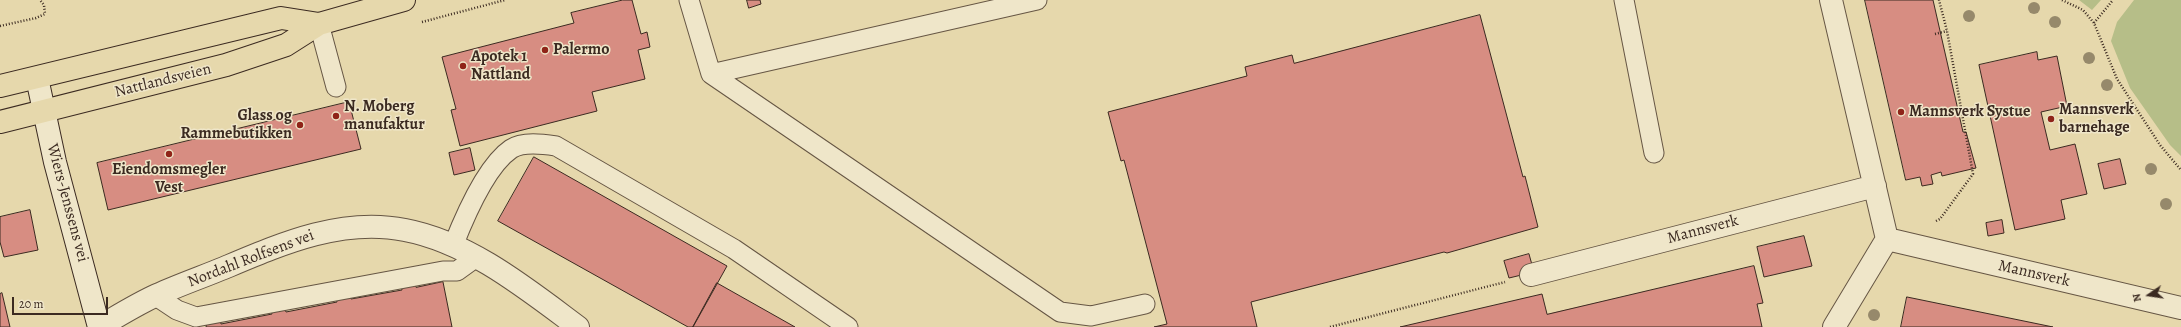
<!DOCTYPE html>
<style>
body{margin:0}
#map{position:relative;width:2181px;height:327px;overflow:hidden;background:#e6d8ac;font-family:Alegreya,serif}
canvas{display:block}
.north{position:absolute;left:2129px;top:275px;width:40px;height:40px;-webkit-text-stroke:3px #efe6c9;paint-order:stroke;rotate:257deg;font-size:11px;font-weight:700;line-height:16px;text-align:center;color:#3b2a21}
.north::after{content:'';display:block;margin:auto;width:14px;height:18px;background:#3b2a21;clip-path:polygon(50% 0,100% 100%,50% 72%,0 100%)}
.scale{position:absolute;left:12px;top:297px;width:96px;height:18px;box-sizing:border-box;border:2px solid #3b2a21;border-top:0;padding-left:5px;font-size:12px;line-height:14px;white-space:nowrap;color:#3b2a21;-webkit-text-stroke:3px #efe6c9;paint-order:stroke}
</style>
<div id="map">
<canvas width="2181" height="327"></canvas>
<div class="north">N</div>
<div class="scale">20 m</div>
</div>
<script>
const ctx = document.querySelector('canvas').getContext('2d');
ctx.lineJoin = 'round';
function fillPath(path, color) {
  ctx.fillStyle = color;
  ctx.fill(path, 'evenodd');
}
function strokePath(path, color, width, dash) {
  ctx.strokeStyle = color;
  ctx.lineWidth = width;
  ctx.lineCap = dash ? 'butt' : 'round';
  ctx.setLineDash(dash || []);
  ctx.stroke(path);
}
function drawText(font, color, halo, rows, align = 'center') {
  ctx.font = font + ' Alegreya,serif';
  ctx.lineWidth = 3;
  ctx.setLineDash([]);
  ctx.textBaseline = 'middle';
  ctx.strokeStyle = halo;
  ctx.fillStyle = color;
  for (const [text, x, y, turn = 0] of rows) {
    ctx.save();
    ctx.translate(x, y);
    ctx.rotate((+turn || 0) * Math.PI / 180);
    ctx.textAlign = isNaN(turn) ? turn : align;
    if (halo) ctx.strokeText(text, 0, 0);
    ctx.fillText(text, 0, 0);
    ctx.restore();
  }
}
fillPath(new Path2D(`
 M 2079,0 L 2101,0 L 2092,10 Z
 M 2134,0 L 2181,0 L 2181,156 L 2170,145 L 2130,88 L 2111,41 L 2117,22 Z`), '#b6be88');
const building = new Path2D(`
 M 623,0 L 632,0 L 641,34 L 647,32 L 650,47 L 638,50 L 645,79 L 592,92 L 597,111 L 460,146 L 451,110 L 456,109 L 442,57 L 574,23 L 571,13 Z
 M 747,0 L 760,0 L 761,4 L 749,8 Z
 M 1865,0 L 1933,0 L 1963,132 L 1966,132 L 1976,168 L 1942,176 L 1941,172 L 1931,175 L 1933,184 L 1922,186 L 1920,177 L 1906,180 Z
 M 1480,15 L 1523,177 L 1525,176 L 1538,227 L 1447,253 L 1444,252 L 1251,302 L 1257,327 L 1154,327 L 1167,324 L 1124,160 L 1121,161 L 1108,112 L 1247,76 L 1245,67 L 1292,55 L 1294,63 Z
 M 2037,52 L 2038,60 L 2057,56 L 2067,106 L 2041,112 L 2050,150 L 2075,144 L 2087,194 L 2061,200 L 2065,219 L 2015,230 L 1979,65 Z
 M 349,102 L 361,149 L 108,210 L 97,163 Z
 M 470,148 L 475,170 L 454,175 L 449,153 Z
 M 534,157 L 727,266 L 693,327 L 688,327 L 498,221 Z
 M 2120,159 L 2126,184 L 2104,189 L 2098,164 Z
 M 30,210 L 38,250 L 4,257 L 0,242 L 0,217 Z
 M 2002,220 L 2004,233 L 1988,236 L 1986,223 Z
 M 1804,236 L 1812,266 L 1764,277 L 1757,247 Z
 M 1529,254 L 1534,272 L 1509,278 L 1504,261 Z
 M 1754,266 L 1763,303 L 1757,304 L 1762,327 L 1400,327 L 1542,294 L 1547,314 Z
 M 443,282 L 452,327 L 206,327 L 207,322 L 220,319 L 221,324 L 272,314 L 271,310 L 284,307 L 286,312 L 337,302 L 336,297 L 350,295 L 351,299 L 402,290 L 401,285 L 415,283 L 416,287 Z
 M 717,283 L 795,327 L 693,327 Z
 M 2,293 L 10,327 L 0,327 L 0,294 Z
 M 1907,297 L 2053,327 L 1901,327 Z`);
fillPath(building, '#d78d82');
strokePath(building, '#3b2a21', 1);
const lane = new Path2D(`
 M 689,0 L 711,74 L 1060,312 L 1091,316 L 1145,304
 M 1624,0 L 1654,153
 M 319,24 L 336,87
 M 711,74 L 1037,0
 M 453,246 C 464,218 486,166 511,149 C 523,141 543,144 556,146 L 734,249 L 848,327
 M 156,296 L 177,310 L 196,317 L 443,271 L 457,271 L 475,258`);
const street = new Path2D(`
 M 1831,0 L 1887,239 L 2181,308
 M 1531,275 L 1875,186
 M 99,327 C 118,316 137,304 157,295 C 179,285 202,277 224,268 C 281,244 342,217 405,230 C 469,242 527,289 578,327
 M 1834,327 L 1887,239`);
const secondary = new Path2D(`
 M 37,78 L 55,162 L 99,327`);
const primary = new Path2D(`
 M 0,86 L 281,18 L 319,24
 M 0,122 L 226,65 L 286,45 L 319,24 L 404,0`);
strokePath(lane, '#665644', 21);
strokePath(street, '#665644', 24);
strokePath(secondary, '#3b2a21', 24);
strokePath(primary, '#3b2a21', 24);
strokePath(new Path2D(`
 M 2062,0 L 2083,10 L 2094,23 L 2117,79 L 2160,145 L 2181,170
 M 422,22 L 505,0
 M 2094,23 L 2113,0
 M 0,26 L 36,18 L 45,14 L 44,5 L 40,0
 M 1935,34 L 1947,31
 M 1936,221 L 1940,219 L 1973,174 L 1947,31 L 1939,0
 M 1330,327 L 1505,282`), '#3b2a21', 2.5, [1, 2]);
strokePath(lane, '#efe6c9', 19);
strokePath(street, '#efe6c9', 22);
strokePath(secondary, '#efe6c9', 22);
strokePath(primary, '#e6d8ac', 22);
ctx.fillStyle = '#96896b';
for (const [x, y] of [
 [2034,8],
 [1969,16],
 [2055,22],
 [2089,58],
 [2107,85],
 [2151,169],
 [2166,204],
 [1874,315]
]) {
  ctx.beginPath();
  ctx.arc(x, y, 6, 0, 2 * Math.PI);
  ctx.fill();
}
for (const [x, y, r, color] of [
 [545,50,4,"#8f2418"],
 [463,66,4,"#8f2418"],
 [1901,112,4,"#8f2418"],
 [336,116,4,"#8f2418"],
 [2051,119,4,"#8f2418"],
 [300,125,4,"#8f2418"],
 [169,154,4,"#8f2418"]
]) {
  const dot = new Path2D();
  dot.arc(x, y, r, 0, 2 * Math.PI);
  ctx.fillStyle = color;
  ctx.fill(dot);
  strokePath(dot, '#efe6c9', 1.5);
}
drawText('bold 16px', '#3b2a21', '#efe6c9', [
 ["Palermo",553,50],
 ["Apotek 1",471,57],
 ["Nattland",471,75],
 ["N. Moberg",344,107],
 ["manufaktur",344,125],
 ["Mannsverk",2059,110],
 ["barnehage",2059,128],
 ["Mannsverk Systue",1909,112],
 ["Glass og",292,116,"right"],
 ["Rammebutikken",292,134,"right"],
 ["Eiendomsmegler",169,170,"center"],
 ["Vest",169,188,"center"]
], 'left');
drawText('16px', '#3b2a21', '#efe6c9', [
 ["Nattlandsveien",163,81,-14],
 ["Wiers-Jenssens vei",67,203,75],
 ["Mannsverk",1703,230,-15],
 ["Nordahl Rolfsens vei",251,259,-21],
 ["Mannsverk",2034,274,13]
]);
</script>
